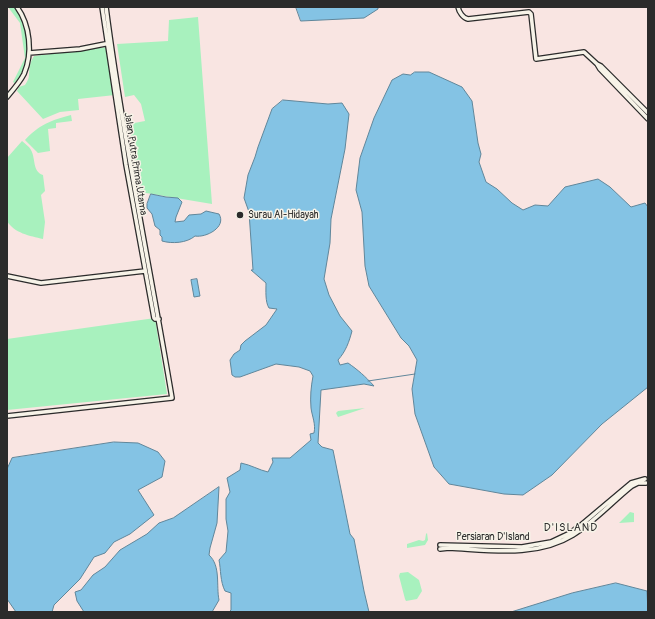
<!DOCTYPE html>
<style>
body{margin:0}
#map{position:relative;width:655px;height:619px;overflow:hidden;background:#f9e5e2;font-family:Pangolin,sans-serif}
canvas{display:block}
.frame{position:absolute;inset:0;border:8px solid #2b2b2b;pointer-events:none}
</style>
<div id="map">
<canvas width="655" height="619"></canvas>
<div class="frame"></div>
</div>
<script>
const ctx = document.querySelector('canvas').getContext('2d');
ctx.lineJoin = 'round';
function fillPath(path, color) {
  ctx.fillStyle = color;
  ctx.fill(path, 'evenodd');
}
function strokePath(path, color, width, dash) {
  ctx.strokeStyle = color;
  ctx.lineWidth = width;
  ctx.lineCap = dash ? 'butt' : 'round';
  ctx.setLineDash(dash || []);
  ctx.stroke(path);
}
function drawText(font, color, halo, rows, align = 'center') {
  ctx.font = font + ' Pangolin,sans-serif';
  ctx.lineWidth = 3;
  ctx.setLineDash([]);
  ctx.textBaseline = 'middle';
  ctx.strokeStyle = halo;
  ctx.fillStyle = color;
  for (const [text, x, y, turn = 0] of rows) {
    ctx.save();
    ctx.translate(x, y);
    ctx.rotate((+turn || 0) * Math.PI / 180);
    ctx.textAlign = isNaN(turn) ? turn : align;
    if (halo) ctx.strokeText(text, 0, 0);
    ctx.fillText(text, 0, 0);
    ctx.restore();
  }
}
fillPath(new Path2D(`
 M 8,7 L 15,7 L 17,9 C 30,36 33,59 16,84 L 13,82 L 25,58 L 20,23 Z
 M 198,17 L 212,204 L 140,192 L 129,124 L 145,121 L 141,104 L 134,95 L 125,97 L 117,44 L 168,41 L 169,20 Z
 M 107,47 L 115,95 L 78,99 L 79,110 L 60,112 L 43,119 L 17,91 L 19,87 L 25,85 C 31,76 28,75 30,66 C 30,63 32,59 34,56 Z
 M 71,115 L 72,121 L 56,123 L 56,128 L 48,129 L 50,151 L 38,153 L 25,140 C 39,125 51,120 71,115 Z
 M 22,141 C 25,144 29,146 31,150 C 36,159 32,171 43,175 L 45,191 L 41,195 L 45,222 L 43,239 C 30,236 14,233 7,221 L 7,158 Z
 M 155,318 L 167,394 L 7,410 L 7,339 Z
 M 365,408 L 338,417 L 336,413 L 338,411 Z
 M 630,512 L 634,513 L 634,522 L 619,523 Z
 M 427,533 L 428,540 L 425,545 L 407,548 L 407,544 L 419,540 L 423,541 L 425,540 L 426,534 Z
 M 408,572 L 419,580 L 422,591 L 417,599 L 406,601 L 405,599 L 399,576 L 400,573 Z`), '#a8f1be');
const water = new Path2D(`
 M 296,7 L 378,7 L 378,9 L 364,18 L 301,21 Z
 M 415,72 L 429,72 L 462,87 L 472,101 L 478,143 L 481,154 L 479,162 L 486,182 L 497,189 L 512,203 L 523,210 L 535,205 L 548,206 L 565,187 L 598,179 L 610,187 L 631,207 L 645,203 L 648,207 L 648,387 L 602,424 L 552,475 L 523,495 L 504,494 L 449,484 L 434,467 L 415,414 L 412,389 L 417,360 L 409,346 L 401,338 L 369,286 L 365,266 L 362,212 L 356,190 L 360,158 L 374,118 L 392,80 L 403,74 L 410,75 Z
 M 283,100 L 328,104 L 342,103 L 349,114 L 345,149 L 331,219 L 330,243 L 324,279 L 329,295 L 340,316 L 352,331 C 349,342 346,351 338,360 L 340,365 L 348,363 C 358,370 365,376 374,386 L 364,384 L 321,390 L 318,443 L 322,447 L 333,450 L 350,534 L 354,539 L 364,591 L 369,612 L 229,612 L 231,610 L 231,593 L 225,591 C 220,581 221,570 219,560 L 226,552 L 228,531 L 226,519 L 226,499 L 230,492 L 227,478 L 240,470 L 241,463 C 251,465 259,470 268,472 L 273,462 L 272,458 L 290,458 L 311,440 L 310,434 L 314,433 C 316,424 312,416 311,408 C 310,397 311,387 313,376 L 310,371 L 299,367 L 276,364 L 240,377 L 235,377 L 232,375 L 230,360 L 234,354 L 240,350 L 241,345 L 245,341 L 266,325 L 277,309 L 269,308 C 265,302 266,290 266,283 L 251,270 L 253,270 L 249,212 L 244,198 L 248,175 L 255,157 L 258,147 L 272,109 Z
 M 151,194 L 166,197 L 178,198 L 182,202 L 176,217 L 175,222 L 184,221 L 189,215 L 201,214 L 206,211 L 219,214 C 227,227 206,238 195,236 C 187,243 172,244 162,241 L 162,237 L 160,235 L 160,230 L 155,226 L 152,214 L 147,208 L 147,204 Z
 M 197,279 L 200,296 L 194,297 L 191,280 Z
 M 114,442 L 138,443 L 158,452 L 165,461 L 162,477 L 138,490 L 154,515 L 130,534 L 114,542 L 105,553 L 94,557 L 80,579 L 54,605 L 52,612 L 16,612 L 7,599 L 7,469 L 12,458 Z
 M 219,487 L 217,523 L 210,548 L 209,555 C 221,566 216,585 219,600 L 212,612 L 84,612 L 77,601 L 75,592 L 81,590 L 93,575 L 105,567 L 120,550 L 147,534 L 159,523 L 173,518 Z
 M 616,583 L 647,591 L 648,612 L 511,612 L 572,593 Z`);
fillPath(water, '#84c3e4');
strokePath(water, '#60869a', 1);
strokePath(new Path2D(`
 M 368,381 L 415,374`), '#60869a', 1);
const secondary = new Path2D(`
 M 102,7 L 126,165 L 154,318 L 155,319 L 159,319
 M 458,7 C 459,12 463,18 468,19 L 529,12 L 531,14 L 536,59 L 584,52 L 597,64 L 601,66 L 648,113
 M 29,53 L 80,49 L 110,43
 M 597,64 L 600,69 L 648,119
 M 7,97 C 13,90 20,82 24,74 C 33,53 30,25 17,7
 M 7,276 L 41,283 L 145,271
 M 7,416 L 172,398 C 150,267 123,138 106,7
 M 440,545 L 522,547 L 551,542 L 570,533 L 581,525 L 631,483 L 645,479
 M 440,549 L 449,548 C 489,550 536,558 573,535 C 594,522 612,502 632,486 L 638,483 L 646,483`);
strokePath(secondary, '#2b2b2b', 6);
strokePath(secondary, '#f7f3e8', 3.5);
for (const [x, y, r, color] of [
 [240,215,4,"#2b2b2b"]
]) {
  const dot = new Path2D();
  dot.arc(x, y, r, 0, 2 * Math.PI);
  ctx.fillStyle = color;
  ctx.fill(dot);
  strokePath(dot, '#f7f3e8', 1.5);
}
drawText('10px', '#2b2b2b', '#f7f3e8', [
 ["Jalan Putra Prima Utama",135,164,81],
 ["Persiaran D'Island",493,537]
]);
drawText('10px', '#2b2b2b', '#f7f3e8', [
 ["Surau Al-Hidayah",248,215]
], 'left');
ctx.letterSpacing = '1px';
drawText('11px', '#2b2b2b', '#f7f3e8', [
 ["D'ISLAND",571,528]
]);
ctx.letterSpacing = '0px';
</script>
